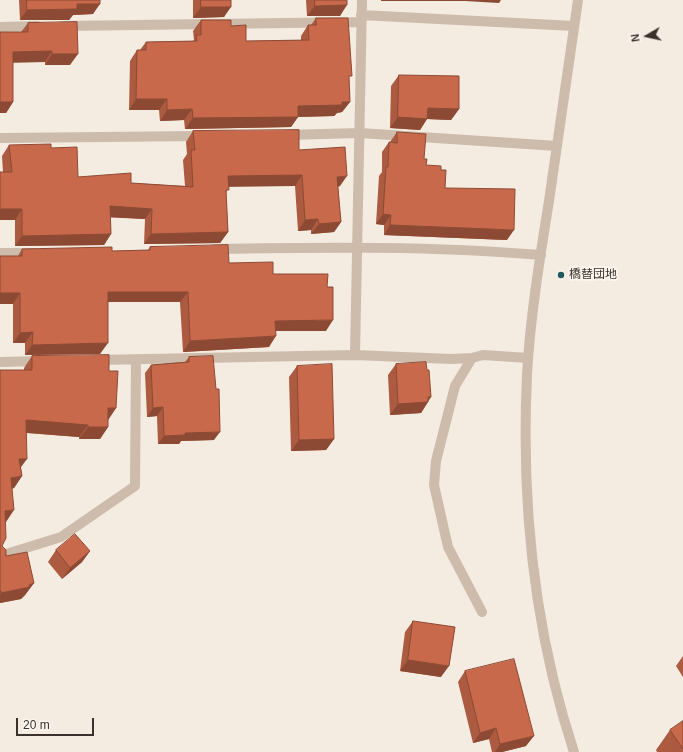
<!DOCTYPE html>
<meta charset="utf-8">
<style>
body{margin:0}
#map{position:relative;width:683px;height:752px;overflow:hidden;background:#f4ebe1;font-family:Helvetica,sans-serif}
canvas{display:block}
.north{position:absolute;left:627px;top:16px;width:40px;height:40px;-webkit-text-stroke:3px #fbf5ee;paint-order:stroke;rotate:261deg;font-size:11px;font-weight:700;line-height:16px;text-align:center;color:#3b302b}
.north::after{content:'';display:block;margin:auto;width:14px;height:18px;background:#3b302b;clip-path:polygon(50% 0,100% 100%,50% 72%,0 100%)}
.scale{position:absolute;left:16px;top:718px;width:78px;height:18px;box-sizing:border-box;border:2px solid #3b302b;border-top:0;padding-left:5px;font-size:12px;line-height:14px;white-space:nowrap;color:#3b302b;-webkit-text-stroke:3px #fbf5ee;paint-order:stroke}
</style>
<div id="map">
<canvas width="683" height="752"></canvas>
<div class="north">N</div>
<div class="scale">20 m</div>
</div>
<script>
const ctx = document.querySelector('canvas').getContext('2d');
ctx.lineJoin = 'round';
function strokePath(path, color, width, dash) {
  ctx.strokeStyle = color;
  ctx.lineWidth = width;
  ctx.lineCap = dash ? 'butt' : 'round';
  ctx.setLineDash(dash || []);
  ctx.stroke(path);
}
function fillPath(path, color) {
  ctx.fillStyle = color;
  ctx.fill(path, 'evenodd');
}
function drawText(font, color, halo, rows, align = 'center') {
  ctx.font = font + ' Helvetica,"Noto Sans JP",sans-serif';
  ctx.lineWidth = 4;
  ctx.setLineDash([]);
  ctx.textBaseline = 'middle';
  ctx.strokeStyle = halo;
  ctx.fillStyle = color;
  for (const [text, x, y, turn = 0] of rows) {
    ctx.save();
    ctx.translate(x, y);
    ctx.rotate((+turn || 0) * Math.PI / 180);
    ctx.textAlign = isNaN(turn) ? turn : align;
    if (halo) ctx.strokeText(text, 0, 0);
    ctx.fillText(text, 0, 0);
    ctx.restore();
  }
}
strokePath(new Path2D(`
 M 361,15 L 574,26
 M 63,26 L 361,22
 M 0,27 L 37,26
 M 286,135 L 360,133 L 557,146
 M 0,138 L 204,136
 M 215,249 C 323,247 433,246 541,255
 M 0,253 L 33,253
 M 355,355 L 362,0
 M 96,360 L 355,355 L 451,359 L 472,358
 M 0,362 L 42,361
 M 0,556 L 61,537 L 135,486 L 136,360
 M 482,612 L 448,547 L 434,485 L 436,461 L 455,386 L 472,358 L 483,355 L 528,358
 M 574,752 C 534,631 521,502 527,375 C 530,318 540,257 549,201 C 559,134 568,67 578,0`), '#cdbbac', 10);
fillPath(new Path2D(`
 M 19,0 L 100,0 L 93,14 L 73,15 L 69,20 L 20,20 Z
 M 193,0 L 231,0 L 224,17 L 193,18 Z
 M 306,0 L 347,0 L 340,16 L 307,16 Z
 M 316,18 L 349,80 L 350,102 L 342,112 L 337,113 L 334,116 L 298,117 L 291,127 L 185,129 L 184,120 L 160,121 L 159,110 L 129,110 L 130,61 L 137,50 L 140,50 L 146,42 L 193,41 L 194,40 L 193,31 L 201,20 L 231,26 L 246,41 L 301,40 L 301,36 L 308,25 L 311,25 Z
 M 28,23 L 70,65 L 45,65 L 45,62 L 13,62 L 13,102 L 6,113 L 0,113 L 0,32 L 21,32 Z
 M 399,75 L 459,109 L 451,120 L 427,119 L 420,130 L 390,128 L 391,86 Z
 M 193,131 L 299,150 L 340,186 L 338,187 L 341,222 L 334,232 L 311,234 L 311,230 L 298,231 L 295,186 L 228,186 L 226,194 L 228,232 L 220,243 L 144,244 L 145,219 L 110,217 L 111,234 L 104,245 L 15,246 L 15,220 L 0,220 L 0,172 L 3,172 L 2,156 L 9,145 L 51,148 L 78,177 L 131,183 L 185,186 L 183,160 L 187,154 L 186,142 Z
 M 397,132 L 424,159 L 426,165 L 441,170 L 445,188 L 507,240 L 384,235 L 384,225 L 376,224 L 379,176 L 382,172 L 382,152 L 389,142 L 390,142 Z
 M 150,247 L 229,263 L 273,274 L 326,331 L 276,331 L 269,347 L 183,352 L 180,302 L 108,302 L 100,354 L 25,355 L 25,343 L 13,343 L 13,304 L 18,256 L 22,249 L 112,251 L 148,250 Z
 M 32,356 L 109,371 L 116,408 L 108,420 L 108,427 L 100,439 L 79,439 L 79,437 L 26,433 L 21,468 L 22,476 L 14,488 L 12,489 L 6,522 L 5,522 L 2,546 L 6,556 L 34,583 L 25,595 L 21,599 L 0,603 L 0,371 L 24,370 L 24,368 Z
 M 189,357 L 214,440 L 181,441 L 179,444 L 158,444 L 157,416 L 147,417 L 145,373 L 151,365 L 185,362 Z
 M 396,364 L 427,370 L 431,397 L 421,413 L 390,415 L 388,375 Z
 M 297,366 L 334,439 L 326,450 L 291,451 L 289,377 Z
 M 56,550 L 90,551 L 82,562 L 62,579 L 48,562 Z
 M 413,621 L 441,677 L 400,671 L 405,632 Z
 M 683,656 L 683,677 L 676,666 Z
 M 465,671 L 526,746 L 502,752 L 492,752 L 489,739 L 473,743 L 458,682 Z
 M 683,721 L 683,752 L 657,752 L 656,750 L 670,730 Z`), '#ac5a40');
fillPath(new Path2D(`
 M 381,0 L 501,0 L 499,3 L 465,1 L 381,1 Z
 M 77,4 L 100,4 L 93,14 L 73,15 L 69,20 L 20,20 L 27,10 Z
 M 347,5 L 340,16 L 307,16 L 315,6 Z
 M 201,7 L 231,7 L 224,17 L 193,18 Z
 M 52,51 L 45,62 L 5,63 L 13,52 Z
 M 52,54 L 78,54 L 70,65 L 45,65 Z
 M 136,99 L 167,99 L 159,110 L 129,110 Z
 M 0,102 L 13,102 L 6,113 L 0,113 Z
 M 342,102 L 350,102 L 342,112 L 337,113 L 334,116 L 294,117 L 298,117 L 291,127 L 185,129 L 193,118 L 298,106 Z
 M 428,108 L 459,109 L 451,120 L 427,119 L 420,130 L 390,128 L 398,117 Z
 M 192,109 L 184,120 L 160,121 L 167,110 Z
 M 302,175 L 295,186 L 220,187 L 228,176 Z
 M 347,176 L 340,186 L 330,187 L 337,177 Z
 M 110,206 L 152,209 L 145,219 L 102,217 Z
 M 0,209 L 22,209 L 15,220 L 0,220 Z
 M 383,214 L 391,215 L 384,225 L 376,224 Z
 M 318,219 L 311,230 L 298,231 L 305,220 Z
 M 341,222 L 334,232 L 311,234 L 319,224 Z
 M 390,225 L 514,230 L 507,240 L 384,235 Z
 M 228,232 L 220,243 L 144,244 L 151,234 Z
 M 111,234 L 104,245 L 15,246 L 22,236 Z
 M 108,292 L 188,292 L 180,302 L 100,302 Z
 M 0,293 L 20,293 L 13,304 L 0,304 Z
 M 333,320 L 326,331 L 268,331 L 275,321 Z
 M 33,332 L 25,343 L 13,343 L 20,333 Z
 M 276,336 L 269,347 L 183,352 L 190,341 Z
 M 108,343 L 100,354 L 25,355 L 32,345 Z
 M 428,397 L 431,397 L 427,402 L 428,402 L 421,413 L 390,415 L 398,404 Z
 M 163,407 L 157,416 L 147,417 L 153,408 Z
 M 108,408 L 116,408 L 108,420 Z
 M 26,420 L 88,425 L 79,437 L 17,432 Z
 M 88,427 L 108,427 L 100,439 L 79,439 Z
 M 220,432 L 214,440 L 181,441 L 179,444 L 158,444 L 164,436 L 185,433 Z
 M 334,439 L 326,450 L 291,451 L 299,440 Z
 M 19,459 L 27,459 L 18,471 Z
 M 22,476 L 14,488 L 2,490 L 11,478 Z
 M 14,510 L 6,522 L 0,523 L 5,511 Z
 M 90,551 L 82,562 L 62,579 L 70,568 Z
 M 34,583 L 25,595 L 21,599 L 0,603 L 0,595 L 1,593 L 29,585 Z
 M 408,660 L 449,666 L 441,677 L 400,671 Z
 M 496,728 L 489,739 L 473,743 L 480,733 Z
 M 534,736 L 526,746 L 502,752 L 495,752 L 500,744 Z`), '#8c4a34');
const building = new Path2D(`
 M 27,0 L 100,0 L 100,4 L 77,4 L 77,9 L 27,10 Z
 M 201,0 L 231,0 L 231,7 L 201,7 Z
 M 315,0 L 347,0 L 347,5 L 315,6 Z
 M 316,18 L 348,18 L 352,76 L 349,76 L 350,102 L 342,102 L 342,105 L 298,106 L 298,117 L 193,118 L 192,109 L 167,110 L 167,99 L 136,99 L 137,50 L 146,50 L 146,42 L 197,41 L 196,35 L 201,35 L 201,20 L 231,20 L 231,26 L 246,25 L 246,41 L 309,40 L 308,25 L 316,25 Z
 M 77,22 L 78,54 L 52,54 L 52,51 L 13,52 L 13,102 L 0,102 L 0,32 L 28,32 L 28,23 Z
 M 399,75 L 459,76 L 459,109 L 428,108 L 427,119 L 398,117 Z
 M 299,130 L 299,150 L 345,147 L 347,176 L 337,177 L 341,222 L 319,224 L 318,219 L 305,220 L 302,175 L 228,176 L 229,190 L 226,190 L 228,232 L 151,234 L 152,209 L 110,206 L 111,234 L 22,236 L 22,209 L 0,209 L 0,172 L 12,172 L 9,145 L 51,144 L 51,148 L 77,147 L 78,177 L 131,173 L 131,183 L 193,187 L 191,150 L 195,150 L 193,131 Z
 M 397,132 L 426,134 L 424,159 L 427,159 L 426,165 L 441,166 L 441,170 L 446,170 L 445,188 L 515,189 L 514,230 L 390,225 L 391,215 L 383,214 L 386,167 L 388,167 L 389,142 L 397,143 Z
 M 228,245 L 229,263 L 273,262 L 273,274 L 328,274 L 327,287 L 333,287 L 333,320 L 275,321 L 276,336 L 190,341 L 188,292 L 108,292 L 108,343 L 32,345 L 33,332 L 20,333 L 20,293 L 0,293 L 0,256 L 22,256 L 22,249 L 112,247 L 112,251 L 150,250 L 150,247 Z
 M 109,355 L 109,371 L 118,371 L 116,408 L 108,408 L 108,427 L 88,427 L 88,425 L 26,420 L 27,459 L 19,459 L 22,476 L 11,478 L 14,510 L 5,511 L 6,538 L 2,546 L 6,550 L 6,556 L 27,552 L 34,583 L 29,585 L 30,587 L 1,593 L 1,591 L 0,591 L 0,370 L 32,370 L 32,356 Z
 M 213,356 L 216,389 L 219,389 L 220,432 L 185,433 L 185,435 L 164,436 L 163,407 L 153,408 L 151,365 L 189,362 L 189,357 Z
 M 426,362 L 427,370 L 429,370 L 431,397 L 428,397 L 428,402 L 398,404 L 396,364 Z
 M 332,364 L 334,439 L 299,440 L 297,366 Z
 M 75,534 L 90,551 L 70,568 L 56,550 Z
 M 413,621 L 455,627 L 449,666 L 408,660 Z
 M 514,659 L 534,736 L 500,744 L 496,728 L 480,733 L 465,671 Z
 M 683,721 L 683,749 L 670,730 Z`);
fillPath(building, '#c8694b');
strokePath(building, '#8c4a34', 1);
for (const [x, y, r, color] of [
 [561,275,4,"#1f5a5e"]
]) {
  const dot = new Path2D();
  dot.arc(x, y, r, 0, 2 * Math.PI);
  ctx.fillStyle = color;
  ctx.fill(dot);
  strokePath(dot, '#fbf5ee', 1.5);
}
drawText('12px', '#3b302b', '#fbf5ee', [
 ["橋替団地",569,275]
], 'left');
</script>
